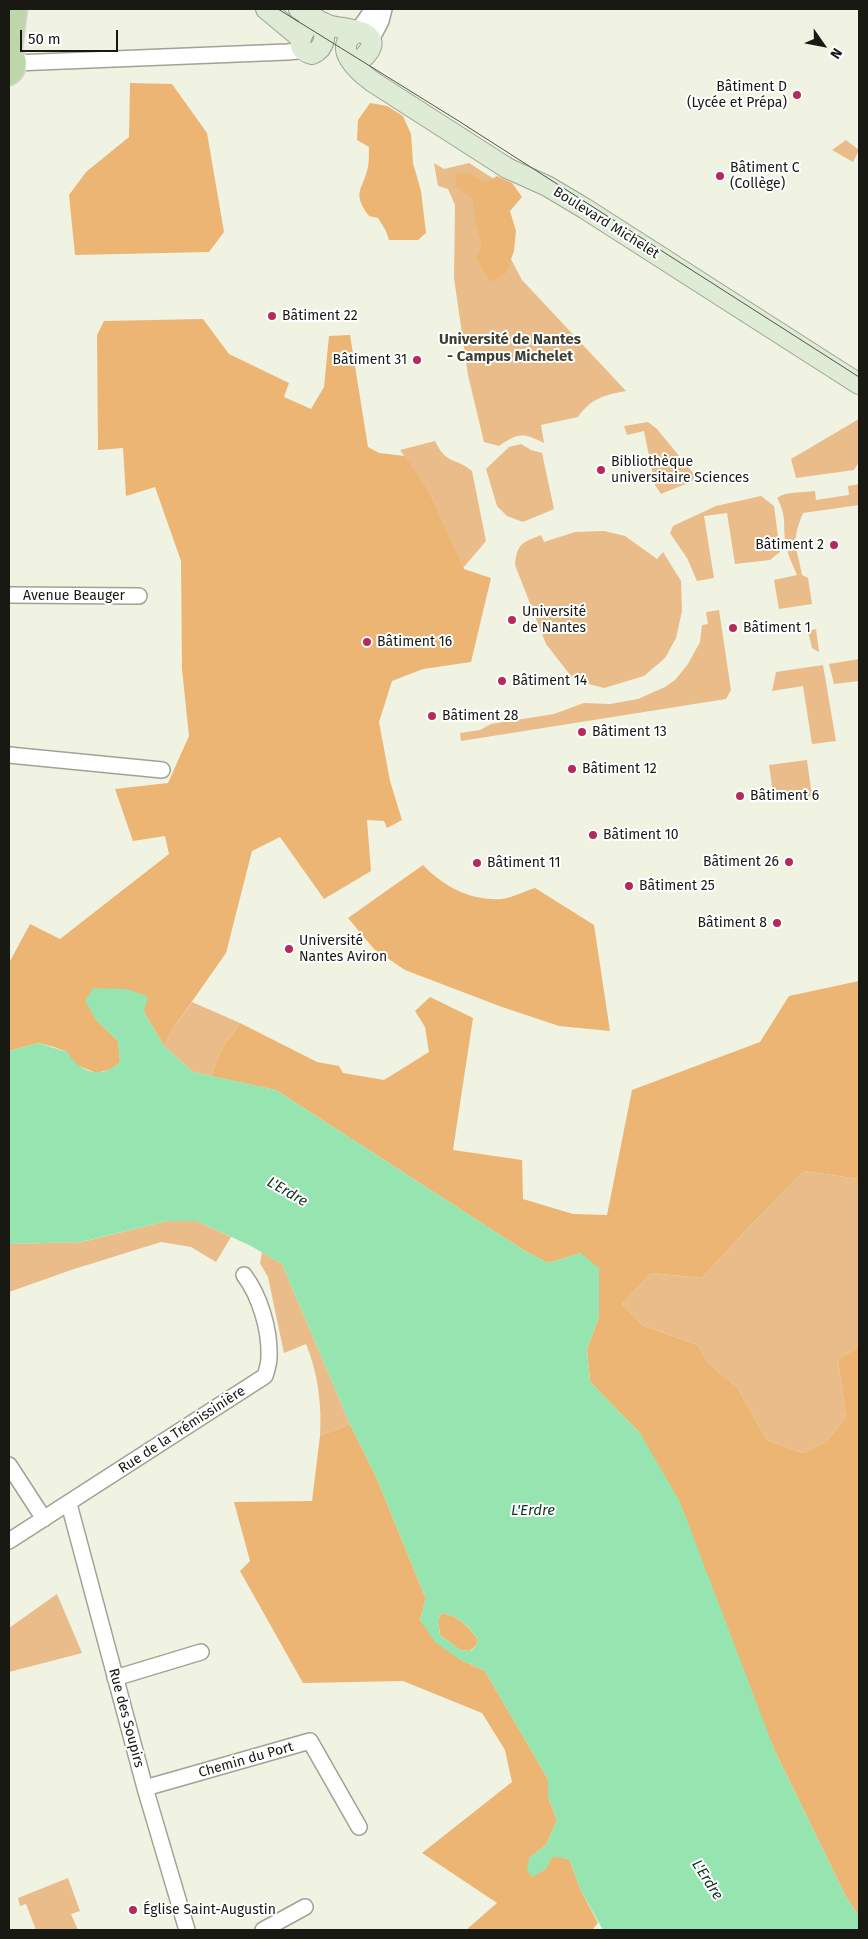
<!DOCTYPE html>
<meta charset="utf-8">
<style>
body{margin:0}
#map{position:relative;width:868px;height:1939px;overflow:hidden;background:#f0f2e2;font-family:"Fira Sans",sans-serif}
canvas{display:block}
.frame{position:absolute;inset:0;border:10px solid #181913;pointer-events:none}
.north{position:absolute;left:798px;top:20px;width:50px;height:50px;-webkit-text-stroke:4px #fff;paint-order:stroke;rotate:123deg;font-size:14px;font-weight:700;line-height:20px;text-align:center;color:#181913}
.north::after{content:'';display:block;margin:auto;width:18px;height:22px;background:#181913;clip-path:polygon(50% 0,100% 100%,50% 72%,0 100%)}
.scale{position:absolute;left:20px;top:30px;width:98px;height:22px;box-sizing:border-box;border:2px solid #181913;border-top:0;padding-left:6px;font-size:15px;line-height:18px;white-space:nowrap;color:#181913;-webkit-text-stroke:4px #fff;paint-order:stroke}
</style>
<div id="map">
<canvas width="868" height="1939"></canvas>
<div class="frame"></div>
<div class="north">N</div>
<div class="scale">50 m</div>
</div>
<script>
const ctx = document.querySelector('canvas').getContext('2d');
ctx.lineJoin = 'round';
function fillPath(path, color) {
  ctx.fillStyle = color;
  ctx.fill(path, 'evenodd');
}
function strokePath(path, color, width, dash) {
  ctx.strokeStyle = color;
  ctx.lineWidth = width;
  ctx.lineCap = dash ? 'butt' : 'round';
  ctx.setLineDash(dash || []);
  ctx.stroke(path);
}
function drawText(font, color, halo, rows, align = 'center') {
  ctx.font = font + ' "Fira Sans",sans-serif';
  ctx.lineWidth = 4;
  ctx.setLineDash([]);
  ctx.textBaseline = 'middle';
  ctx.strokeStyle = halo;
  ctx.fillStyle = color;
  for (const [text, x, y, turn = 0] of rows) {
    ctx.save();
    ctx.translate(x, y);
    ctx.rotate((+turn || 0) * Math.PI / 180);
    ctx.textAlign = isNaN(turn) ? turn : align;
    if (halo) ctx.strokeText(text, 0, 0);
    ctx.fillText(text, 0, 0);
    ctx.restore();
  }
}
fillPath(new Path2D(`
 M 846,140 L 859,150 L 853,162 L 832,150 Z
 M 434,163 L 444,169 L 469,163 L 500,183 L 494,227 L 522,280 L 626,391 C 605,395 591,398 578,417 L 541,425 L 544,443 C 523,432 517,433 499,446 L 484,442 L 468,375 L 454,278 L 455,205 L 448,189 L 438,186 Z
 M 859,419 L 859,462 L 854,470 L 796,478 L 791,459 Z
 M 648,422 L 657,429 L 698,479 L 661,494 L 655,485 L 644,431 L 627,435 L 624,426 Z
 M 435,441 C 447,466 456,457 472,471 L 486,541 L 463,568 L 428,489 L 400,450 Z
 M 521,444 L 531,450 L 542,453 L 554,509 L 523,522 L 507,516 L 497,506 L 486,469 L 509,447 Z
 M 859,484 L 859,505 L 803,513 C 790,544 797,546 802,575 L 808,578 L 812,604 L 779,609 L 774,580 L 797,575 C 793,565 788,556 786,545 C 782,525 788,518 777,498 C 786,491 802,493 815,491 L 816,500 L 849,495 L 848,486 Z
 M 761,496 L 774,506 L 780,552 L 770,560 L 735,564 L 727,513 L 704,516 L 714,578 L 697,581 L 687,558 L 670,533 L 673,526 L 716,506 Z
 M 604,531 L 625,536 L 657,559 L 663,552 L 681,581 L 682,611 L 676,638 L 665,658 L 644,676 L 604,688 L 574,680 L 546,644 L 515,565 C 517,543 522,543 541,535 L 544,542 L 575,532 Z
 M 719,610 L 731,690 L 726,699 L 461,741 L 460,733 L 480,730 L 491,724 L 554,714 L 584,703 L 610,704 L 638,699 L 665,687 L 675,680 L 688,664 L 700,642 L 702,625 L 708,624 L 706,612 Z
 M 816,629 L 819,652 L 812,648 L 808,631 Z
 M 859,659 L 859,681 L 834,684 L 829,664 Z
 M 823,665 L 836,741 L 812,744 L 803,686 L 772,691 L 776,672 Z
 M 807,760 L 812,796 L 774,801 L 769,765 Z
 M 192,1002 L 240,1023 L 220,1052 L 211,1076 L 193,1072 L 164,1046 L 172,1030 Z
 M 804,1171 L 859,1179 L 859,1347 L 838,1359 L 846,1417 L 826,1442 L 803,1453 L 767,1440 L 737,1387 L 709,1364 L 698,1345 L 644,1326 L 622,1304 L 651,1273 L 702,1278 L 749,1227 Z
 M 167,1221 L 197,1221 L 231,1237 L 216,1262 L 191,1247 L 161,1242 L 71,1270 L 9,1292 L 9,1244 L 82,1242 Z
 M 262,1252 L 282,1264 L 350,1424 L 320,1436 C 322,1405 318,1373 306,1344 L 284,1353 L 268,1277 L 260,1263 Z
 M 57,1594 L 82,1653 L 9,1672 L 9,1628 Z
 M 68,1878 L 80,1911 L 71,1914 L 78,1930 L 36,1930 L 26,1904 L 20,1906 L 18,1898 Z`), '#e9bc8a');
fillPath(new Path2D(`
 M 130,83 L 172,84 L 207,133 L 224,232 L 209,252 L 75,255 L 69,195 L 86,172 L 129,137 Z
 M 370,103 L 387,106 L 403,116 L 411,134 L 413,163 L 421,191 L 426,233 L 418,240 L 389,240 L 386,231 L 378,218 L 369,216 C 351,192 363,190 368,167 C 369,161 369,154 369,147 L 357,140 L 358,120 Z
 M 468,173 L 485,183 L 497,176 L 512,183 L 522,197 L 510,211 L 516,231 L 514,251 L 506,273 L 490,282 L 476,258 L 482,244 L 475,221 L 473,199 L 457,187 L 455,174 Z
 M 203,319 L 229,354 L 289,383 L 284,397 L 311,409 L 324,387 L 329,336 L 350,335 L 368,447 L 379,453 L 405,456 L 428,489 L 464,569 L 491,578 L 471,662 L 423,669 L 392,681 L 379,722 L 390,781 L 402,820 L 387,828 L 384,821 L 367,820 L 371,871 L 324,899 L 280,837 L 252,851 L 226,953 L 172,1030 L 164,1046 L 144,1012 L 96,1020 L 118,1041 L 120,1062 L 112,1069 L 96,1073 L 74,1064 L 67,1052 L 54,1047 L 38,1043 L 9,1051 L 9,963 L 30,924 L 60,939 L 169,854 L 165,836 L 133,841 L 115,789 L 168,783 L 189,736 L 182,669 L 181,561 L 155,487 L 126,496 L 123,448 L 98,450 L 97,335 L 104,321 Z
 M 423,865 C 444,887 471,901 502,899 C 512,898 525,891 535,888 L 594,925 L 610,1031 L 559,1026 L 502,1007 L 405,970 L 374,949 L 348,918 Z
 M 859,981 L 859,1179 L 804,1171 L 749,1227 L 702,1278 L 651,1273 L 622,1304 L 644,1326 L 698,1345 L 709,1364 L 737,1387 L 767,1440 L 803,1453 L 826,1442 L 846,1417 L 838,1359 L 859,1347 L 859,1916 L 846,1897 L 775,1751 L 640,1433 L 590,1382 L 587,1349 L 599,1317 L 581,1253 L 548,1263 L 525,1251 L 276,1090 L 211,1076 L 220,1052 L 240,1023 L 317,1062 L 339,1066 L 343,1073 L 384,1080 L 429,1052 L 425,1027 L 415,1011 L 430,997 L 473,1018 L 453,1150 L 522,1160 L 523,1199 L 573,1214 L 607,1215 L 632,1090 L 760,1042 L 789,996 Z
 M 350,1424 L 377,1479 L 426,1599 L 420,1620 L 459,1659 L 485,1671 L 548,1779 L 548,1797 L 557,1820 L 546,1845 L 529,1858 L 532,1876 L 546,1869 L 552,1856 L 569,1859 L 581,1891 L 598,1923 L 592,1930 L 466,1930 L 497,1903 L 422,1853 L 512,1782 L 505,1750 L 482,1713 L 403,1681 L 303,1683 L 240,1571 L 250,1561 L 234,1502 L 312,1501 L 320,1436 Z
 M 441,1613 C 457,1615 469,1626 478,1640 L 476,1646 L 470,1651 L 460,1650 L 440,1635 L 438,1621 Z`), '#edb573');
fillPath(new Path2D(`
 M 93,988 L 126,989 L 148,996 L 144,1012 L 164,1046 L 193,1072 L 276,1090 L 525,1251 L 548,1263 L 581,1253 L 599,1268 L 599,1317 L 587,1349 L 590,1382 L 640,1433 L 680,1502 L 775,1751 L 846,1897 L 859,1916 L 859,1930 L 603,1930 L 581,1891 L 569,1859 L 552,1857 L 546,1869 L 532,1877 L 527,1871 L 529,1858 L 546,1845 L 557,1820 L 548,1797 L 548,1779 L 485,1671 L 459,1659 L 435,1642 L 420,1620 L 426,1599 L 377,1479 L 350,1424 L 282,1264 L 251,1246 L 197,1221 L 167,1221 L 81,1242 L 9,1244 L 9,1051 L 38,1043 L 67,1052 C 80,1073 101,1080 120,1062 L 118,1041 L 96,1020 L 85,1001 ZM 441,1613 C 457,1615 470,1626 478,1640 L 476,1646 L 471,1651 L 460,1650 L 440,1635 L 438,1621 Z`), '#96e4b0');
const street = new Path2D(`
 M 357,32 L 373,9
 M 371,40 L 381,21 L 384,9
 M 15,63 L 287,52 L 298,51 L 303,48
 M 9,595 L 139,596
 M 9,755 L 162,770
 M 9,1465 L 44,1519
 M 69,1504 L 145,1788 L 187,1930
 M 9,1541 L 265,1376 C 267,1370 269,1363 269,1357 C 270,1330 260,1296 244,1275
 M 115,1678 L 201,1652
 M 145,1788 L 310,1741 L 359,1827
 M 263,1930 L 305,1907`);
const secondary = new Path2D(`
 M 266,9 L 301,38
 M 299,9 C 309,15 319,22 331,26 C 340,28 358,29 365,34 C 381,43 364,59 354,63
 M 316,19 C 304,27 290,49 312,54 C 326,48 326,35 322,22
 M 357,32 C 330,47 359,72 373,82 L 507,168 L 547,186 L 584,208 L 859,384`);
const primary = new Path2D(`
 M 9,53 C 17,59 17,68 9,74
 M 10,54 L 16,9`);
strokePath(street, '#a1a294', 18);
strokePath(secondary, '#a1a294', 22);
strokePath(primary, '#d5d6d5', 25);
strokePath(street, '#fff', 15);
strokePath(secondary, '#deebd5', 20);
strokePath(primary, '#bdd7aa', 22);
strokePath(new Path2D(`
 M 278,9 L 457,120 L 859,377`), '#53544c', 1);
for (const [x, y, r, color] of [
 [797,95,5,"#b8295b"],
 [720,176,5,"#b8295b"],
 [272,316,5,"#b8295b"],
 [417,360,5,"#b8295b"],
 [601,470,5,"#b8295b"],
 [834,545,5,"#b8295b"],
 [512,620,5,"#b8295b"],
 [733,628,5,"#b8295b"],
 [367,642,5,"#b8295b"],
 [502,681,5,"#b8295b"],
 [432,716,5,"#b8295b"],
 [582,732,5,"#b8295b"],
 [572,769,5,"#b8295b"],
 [740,796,5,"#b8295b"],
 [593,835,5,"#b8295b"],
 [789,862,5,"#b8295b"],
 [477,863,5,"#b8295b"],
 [629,886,5,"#b8295b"],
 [777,923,5,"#b8295b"],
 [289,949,5,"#b8295b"],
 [133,1910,5,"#b8295b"]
]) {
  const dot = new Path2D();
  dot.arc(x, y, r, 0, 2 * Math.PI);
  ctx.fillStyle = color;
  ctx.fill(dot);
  strokePath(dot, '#fff', 2);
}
drawText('14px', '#181913', '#fff', [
 ["Bâtiment D",787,87,"right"],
 ["(Lycée et Prépa)",787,103,"right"],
 ["Bâtiment C",730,168],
 ["(Collège)",730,184],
 ["Bâtiment 22",282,316],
 ["Bâtiment 31",407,360,"right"],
 ["Bibliothèque",611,462],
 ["universitaire Sciences",611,478],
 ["Bâtiment 2",824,545,"right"],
 ["Université",522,612],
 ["de Nantes",522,628],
 ["Bâtiment 1",743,628],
 ["Bâtiment 16",377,642],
 ["Bâtiment 14",512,681],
 ["Bâtiment 28",442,716],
 ["Bâtiment 13",592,732],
 ["Bâtiment 12",582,769],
 ["Bâtiment 6",750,796],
 ["Bâtiment 10",603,835],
 ["Bâtiment 26",779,862,"right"],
 ["Bâtiment 11",487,863],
 ["Bâtiment 25",639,886],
 ["Bâtiment 8",767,923,"right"],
 ["Université",299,941],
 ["Nantes Aviron",299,957],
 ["Église Saint-Augustin",143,1910]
], 'left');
drawText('14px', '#181913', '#fff', [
 ["Boulevard Michelet",606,223,32],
 ["Avenue Beauger",74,596],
 ["Rue de la Trémissinière",182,1430,-33],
 ["Rue des Soupirs",126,1718,75],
 ["Chemin du Port",246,1760,-16]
]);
drawText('bold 15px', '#3e3f32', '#fff', [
 ["Université de Nantes",510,340],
 ["- Campus Michelet",510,357]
]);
drawText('italic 15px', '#133420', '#fff', [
 ["L'Erdre",287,1192,30],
 ["L'Erdre",533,1511],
 ["L'Erdre",707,1880,57]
]);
</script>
